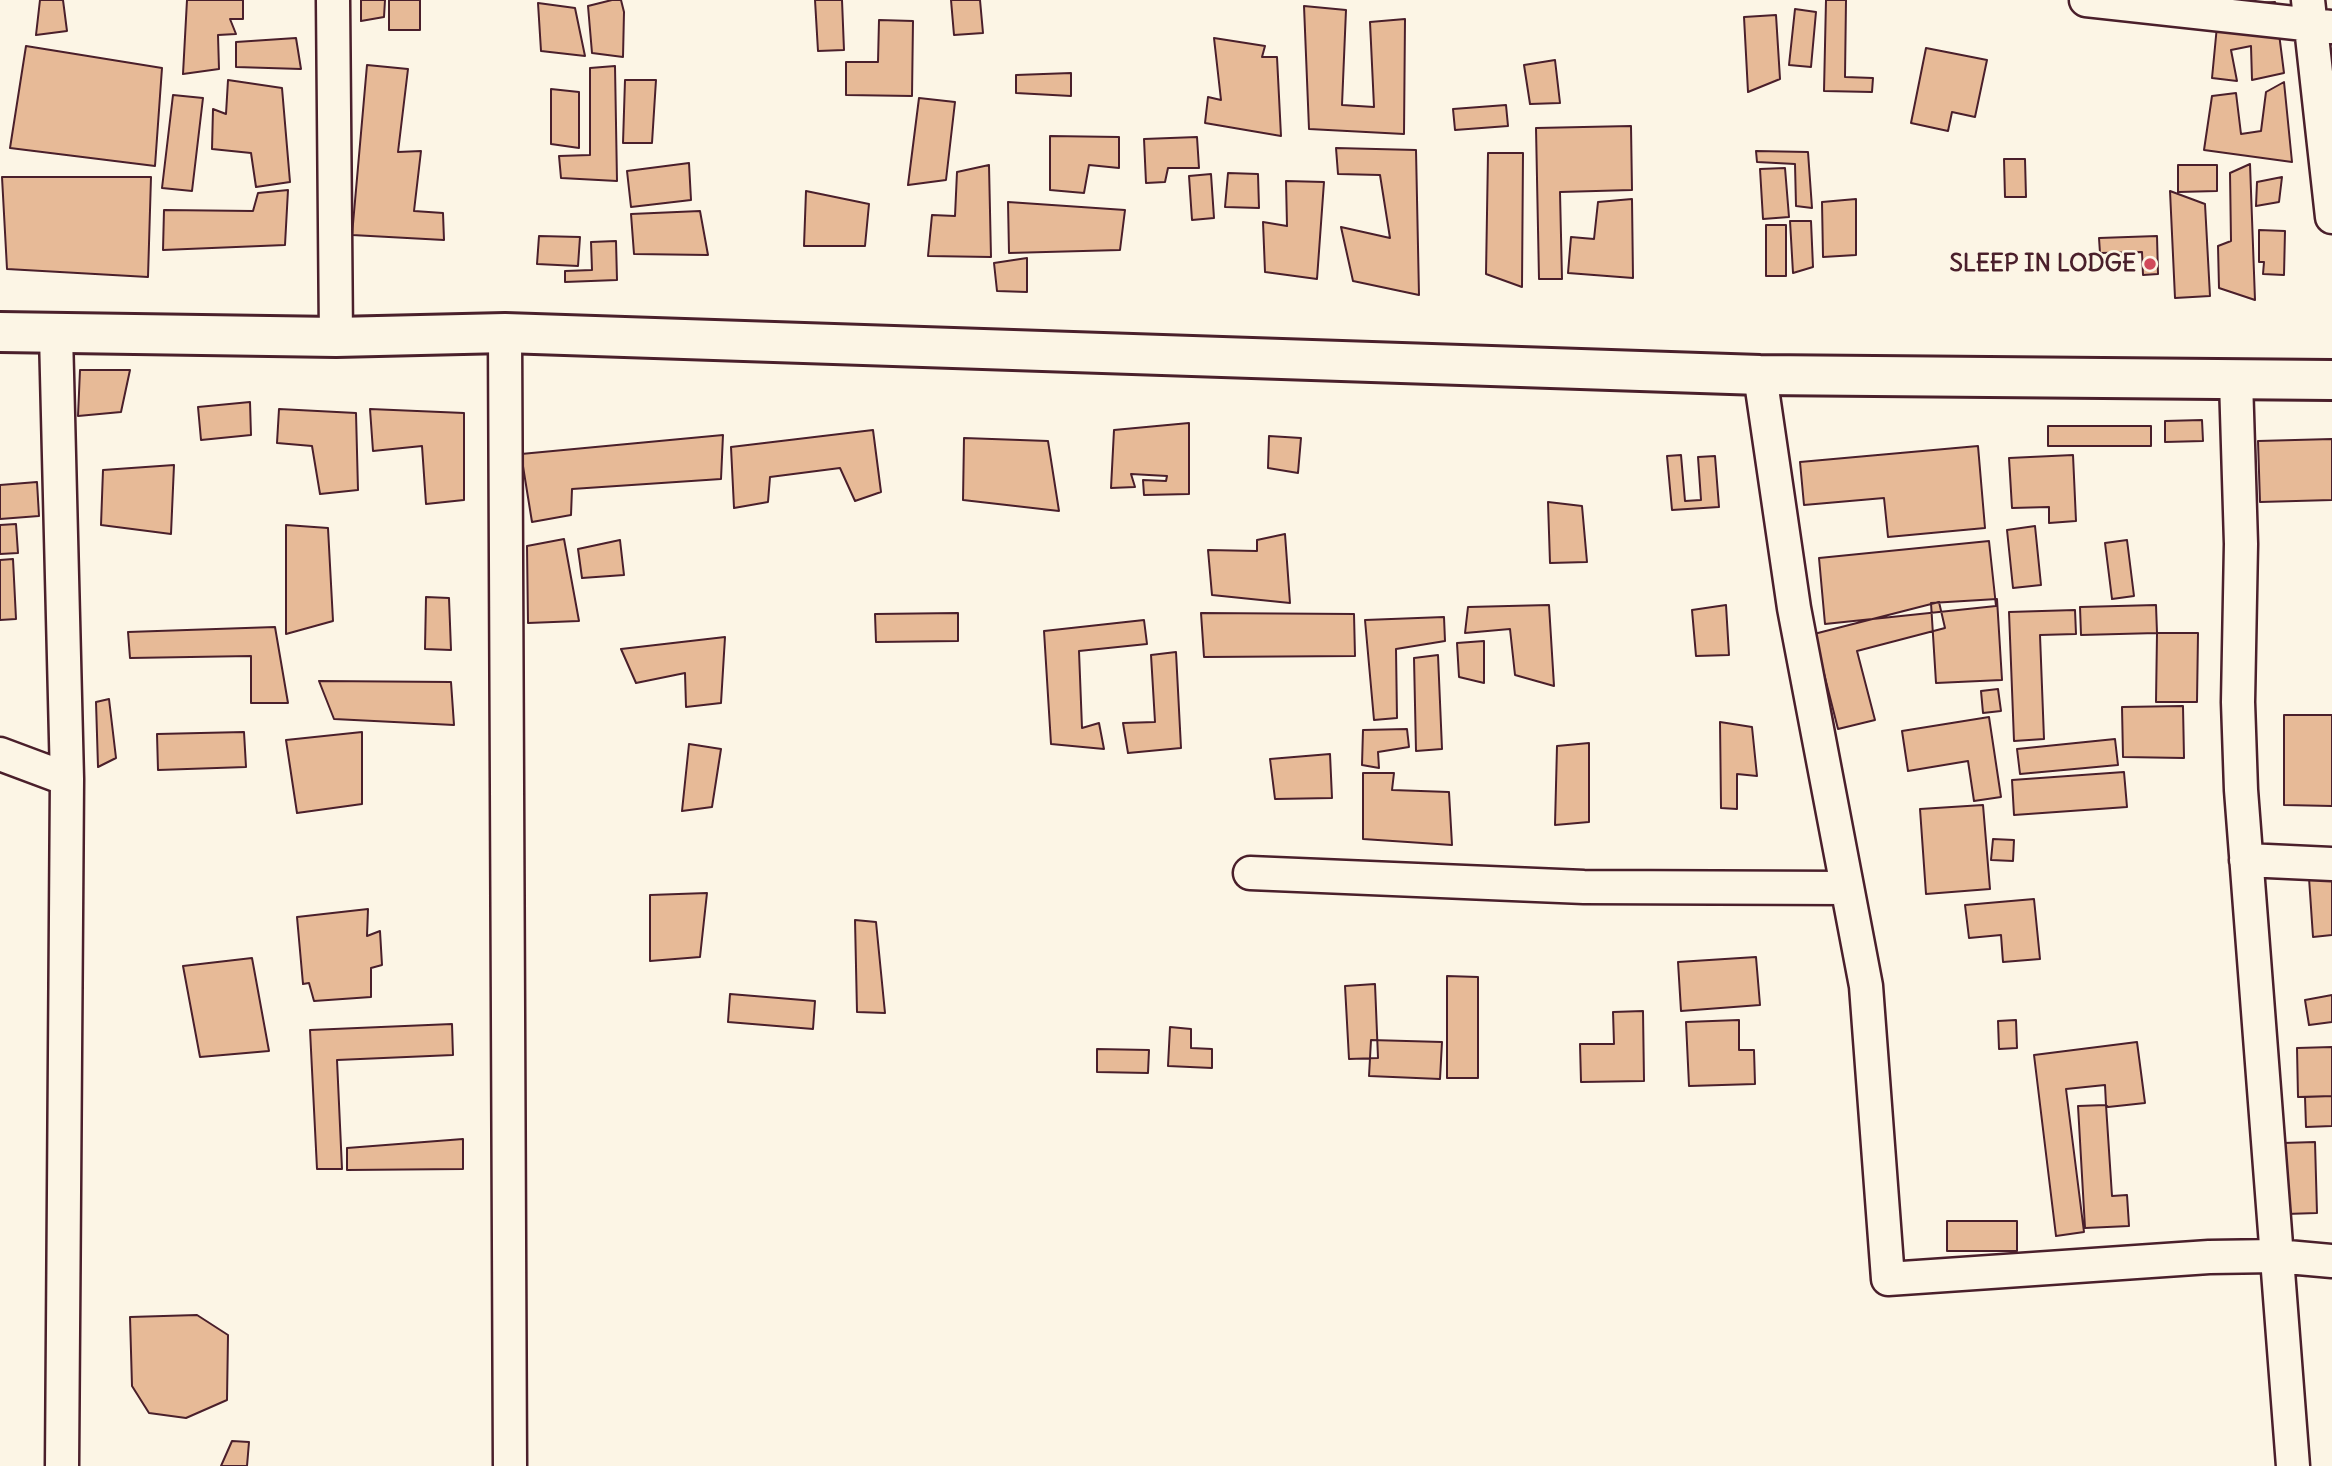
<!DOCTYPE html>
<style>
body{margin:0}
canvas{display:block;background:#fcf5e5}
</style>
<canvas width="2332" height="1466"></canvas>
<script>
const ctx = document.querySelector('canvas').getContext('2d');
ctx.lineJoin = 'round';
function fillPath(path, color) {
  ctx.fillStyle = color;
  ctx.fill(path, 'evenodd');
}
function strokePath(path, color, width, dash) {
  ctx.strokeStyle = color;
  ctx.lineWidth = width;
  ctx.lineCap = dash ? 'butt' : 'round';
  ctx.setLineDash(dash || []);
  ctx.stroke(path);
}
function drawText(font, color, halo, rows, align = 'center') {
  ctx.font = font + ' Delius,sans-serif';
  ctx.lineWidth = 5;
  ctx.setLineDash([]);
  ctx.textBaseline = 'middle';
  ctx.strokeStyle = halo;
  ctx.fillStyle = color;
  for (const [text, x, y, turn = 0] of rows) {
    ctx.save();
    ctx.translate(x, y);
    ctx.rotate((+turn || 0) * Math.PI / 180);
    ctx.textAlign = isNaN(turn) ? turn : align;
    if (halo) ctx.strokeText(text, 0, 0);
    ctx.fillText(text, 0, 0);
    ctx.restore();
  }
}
const building = new Path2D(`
 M 40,0 L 63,0 L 67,31 L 36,35 Z
 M 187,0 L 243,0 L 243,19 L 230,19 L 236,34 L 218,35 L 219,69 L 183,74 Z
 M 361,0 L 385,0 L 384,17 L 361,21 Z
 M 389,0 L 420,0 L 420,30 L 389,30 Z
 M 612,0 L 621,0 L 624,12 L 623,57 L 592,53 L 588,6 Z
 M 815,0 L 842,0 L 844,50 L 818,51 Z
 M 951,0 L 980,0 L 983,33 L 954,35 Z
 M 1826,0 L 1846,0 L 1845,77 L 1873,78 L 1872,92 L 1824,91 Z
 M 2275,2 L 2284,73 L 2252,80 L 2251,46 L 2231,50 L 2237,81 L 2212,78 L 2219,5 Z
 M 538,3 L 575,8 L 585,56 L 541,51 Z
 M 1304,6 L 1346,10 L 1342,105 L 1374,107 L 1370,22 L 1405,19 L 1404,134 L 1309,129 Z
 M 1795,9 L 1816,12 L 1811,67 L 1789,65 Z
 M 1776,15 L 1780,79 L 1748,92 L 1744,17 Z
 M 879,20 L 913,21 L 912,96 L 846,95 L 846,62 L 878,62 Z
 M 296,38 L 301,69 L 236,67 L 236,42 Z
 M 1214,38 L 1265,46 L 1262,57 L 1277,57 L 1281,136 L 1205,123 L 1208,97 L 1221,100 Z
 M 26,46 L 162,68 L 155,166 L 10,148 Z
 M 1926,48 L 1987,60 L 1975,117 L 1952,112 L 1948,131 L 1911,123 Z
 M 1555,60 L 1560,103 L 1530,104 L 1524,65 Z
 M 367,65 L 408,69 L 398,152 L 421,151 L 414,211 L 443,213 L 444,240 L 352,235 Z
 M 615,66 L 617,181 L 561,178 L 559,156 L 590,155 L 590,68 Z
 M 1071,73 L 1071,96 L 1016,93 L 1016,75 Z
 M 228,80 L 282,88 L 290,182 L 256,187 L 251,153 L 212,149 L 213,109 L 226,114 Z
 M 625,80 L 656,80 L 652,143 L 623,143 Z
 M 2284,82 L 2292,162 L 2204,150 L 2212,96 L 2236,93 L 2241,134 L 2261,131 L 2266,92 Z
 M 551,89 L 579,92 L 579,148 L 551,144 Z
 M 173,95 L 203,98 L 192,191 L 162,188 Z
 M 919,98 L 955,102 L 946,180 L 908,185 Z
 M 1506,105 L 1508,126 L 1455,130 L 1453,109 Z
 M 1631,126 L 1632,190 L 1560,192 L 1562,279 L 1539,279 L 1536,128 Z
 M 1050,136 L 1119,137 L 1119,168 L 1089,165 L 1084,193 L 1050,190 Z
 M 1197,137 L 1199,168 L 1168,168 L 1165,182 L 1146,183 L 1144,139 Z
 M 1336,148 L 1416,150 L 1419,295 L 1353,281 L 1341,227 L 1390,238 L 1380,175 L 1338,174 Z
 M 1756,151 L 1808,152 L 1812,208 L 1796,206 L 1795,164 L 1757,162 Z
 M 1488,153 L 1523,153 L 1522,287 L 1486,274 Z
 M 2004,159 L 2025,159 L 2026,197 L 2005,197 Z
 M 689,163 L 691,200 L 631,207 L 627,171 Z
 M 2250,164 L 2255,300 L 2219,288 L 2218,246 L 2231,241 L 2230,173 Z
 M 989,165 L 991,257 L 928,256 L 932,215 L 955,216 L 957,172 Z
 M 2178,165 L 2217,165 L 2217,191 L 2178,192 Z
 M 1785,168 L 1789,217 L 1763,219 L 1760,169 Z
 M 1228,173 L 1258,174 L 1259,208 L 1225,207 Z
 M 1211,174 L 1214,218 L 1192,220 L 1189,176 Z
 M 2,177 L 151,177 L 148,277 L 7,269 Z
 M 2282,177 L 2279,202 L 2256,206 L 2257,182 Z
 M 1286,181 L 1324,182 L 1317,279 L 1265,272 L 1263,222 L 1287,226 Z
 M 288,190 L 285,245 L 163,250 L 164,210 L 253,211 L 258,193 Z
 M 806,191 L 869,204 L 865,246 L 804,246 Z
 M 2170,191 L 2205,204 L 2210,296 L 2175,298 Z
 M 1632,199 L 1633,278 L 1568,273 L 1571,237 L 1594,239 L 1598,202 Z
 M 1856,199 L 1856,255 L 1823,257 L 1822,202 Z
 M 1008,202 L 1125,210 L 1120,250 L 1009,253 Z
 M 700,211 L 708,255 L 634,254 L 631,214 Z
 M 1790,221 L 1811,221 L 1813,267 L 1793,273 Z
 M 1766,225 L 1786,225 L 1786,276 L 1766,276 Z
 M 2259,230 L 2285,231 L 2284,275 L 2263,274 L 2264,262 L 2259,262 Z
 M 539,236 L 580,237 L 578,266 L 537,264 Z
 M 2157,236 L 2158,274 L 2143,275 L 2142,252 L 2100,253 L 2099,238 Z
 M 616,241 L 617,280 L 565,282 L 565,271 L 592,270 L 591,242 Z
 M 1027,258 L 1027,292 L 997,291 L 994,263 Z
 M 80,370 L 130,370 L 121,412 L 78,416 Z
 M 250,402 L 251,435 L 201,440 L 198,407 Z
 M 279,409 L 356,413 L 358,490 L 320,494 L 312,446 L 277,443 Z
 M 370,409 L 464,413 L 464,500 L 426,504 L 422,446 L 373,451 Z
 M 2202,420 L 2203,441 L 2165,442 L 2165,421 Z
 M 1189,423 L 1189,494 L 1144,495 L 1143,480 L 1166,481 L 1167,476 L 1131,474 L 1135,487 L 1111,488 L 1114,430 Z
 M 2048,426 L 2151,426 L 2151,446 L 2048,446 Z
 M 873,430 L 881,492 L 855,501 L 840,468 L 770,477 L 768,502 L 734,508 L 731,447 Z
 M 723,435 L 721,479 L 572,489 L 571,515 L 532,522 L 521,454 Z
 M 1269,436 L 1301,438 L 1298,473 L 1268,468 Z
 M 964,438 L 1048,441 L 1059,511 L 963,500 Z
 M 2332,439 L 2332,500 L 2260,502 L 2258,441 Z
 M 1978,446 L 1985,528 L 1888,537 L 1884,498 L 1804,505 L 1800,462 Z
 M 1681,455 L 1685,501 L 1701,500 L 1698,457 L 1715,456 L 1719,507 L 1672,510 L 1667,456 Z
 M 2073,455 L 2076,521 L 2049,523 L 2049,507 L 2012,508 L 2009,458 Z
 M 174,465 L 171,534 L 101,525 L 103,470 Z
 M 37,482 L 39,516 L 0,519 L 0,485 Z
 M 1548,502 L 1582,506 L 1587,562 L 1550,563 Z
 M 16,524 L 18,553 L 0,554 L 0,525 Z
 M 286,525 L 328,528 L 333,621 L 286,634 Z
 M 2035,526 L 2041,585 L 2013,588 L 2007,530 Z
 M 1285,534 L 1290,603 L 1212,595 L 1208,550 L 1257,551 L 1257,540 Z
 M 564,539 L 579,621 L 528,623 L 527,546 Z
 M 620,540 L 624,575 L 582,578 L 578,549 Z
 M 2127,540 L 2134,596 L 2112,599 L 2105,543 Z
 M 1989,541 L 1996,606 L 1825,624 L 1819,558 Z
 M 13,559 L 16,619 L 0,620 L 0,560 Z
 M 426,597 L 449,598 L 451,650 L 425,649 Z
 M 1997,599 L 2002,680 L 1936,683 L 1931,603 Z
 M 1939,602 L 1945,628 L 1857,651 L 1875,720 L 1838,729 L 1814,634 Z
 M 1549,605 L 1554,686 L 1515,675 L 1510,629 L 1465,633 L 1468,607 Z
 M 1726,605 L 1729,655 L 1696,656 L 1692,610 Z
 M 2156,605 L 2157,633 L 2081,635 L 2080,607 Z
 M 2075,610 L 2076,634 L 2040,635 L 2044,739 L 2014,741 L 2009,612 Z
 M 958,613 L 958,641 L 876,642 L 875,614 Z
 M 1201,613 L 1354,614 L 1355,656 L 1204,657 Z
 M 1444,617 L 1445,641 L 1396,649 L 1397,718 L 1374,720 L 1365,620 Z
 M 1144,620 L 1147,644 L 1079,651 L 1082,728 L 1099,723 L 1104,749 L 1051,744 L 1044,631 Z
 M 275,627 L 288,703 L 251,703 L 251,656 L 130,658 L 128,632 Z
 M 2157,633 L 2198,633 L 2197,702 L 2156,702 Z
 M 725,637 L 721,703 L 686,707 L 685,673 L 636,683 L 621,649 Z
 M 1484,641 L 1484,683 L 1459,677 L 1457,643 Z
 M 1176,652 L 1181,748 L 1128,753 L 1123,723 L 1155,722 L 1151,655 Z
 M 1438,655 L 1442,749 L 1416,751 L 1414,658 Z
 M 319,681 L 451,682 L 454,725 L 334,719 Z
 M 1998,689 L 2001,711 L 1983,713 L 1981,691 Z
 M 109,699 L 116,758 L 98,767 L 96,702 Z
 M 2183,706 L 2184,758 L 2123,757 L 2122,707 Z
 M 2284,715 L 2332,715 L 2332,806 L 2284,805 Z
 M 1989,717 L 2001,797 L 1974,801 L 1968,761 L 1908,771 L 1902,731 Z
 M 1720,722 L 1752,727 L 1757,776 L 1737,774 L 1737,809 L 1721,808 Z
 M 1407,729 L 1409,747 L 1378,752 L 1379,768 L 1362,765 L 1363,730 Z
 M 244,732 L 246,767 L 158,770 L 157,734 Z
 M 362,732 L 362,804 L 297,813 L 286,740 Z
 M 2115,739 L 2118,765 L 2020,774 L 2017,749 Z
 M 1589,743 L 1589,822 L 1555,825 L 1557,746 Z
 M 689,744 L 721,749 L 712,807 L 682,811 Z
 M 1330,754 L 1332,798 L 1275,799 L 1270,759 Z
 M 2124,772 L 2127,807 L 2014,815 L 2012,780 Z
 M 1363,773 L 1394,773 L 1392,790 L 1449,792 L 1452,845 L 1363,839 Z
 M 1983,805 L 1990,889 L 1926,894 L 1920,809 Z
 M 1993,839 L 2014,840 L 2013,861 L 1991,860 Z
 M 2332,877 L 2332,935 L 2313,937 L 2309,878 Z
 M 707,893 L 700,957 L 650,961 L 650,895 Z
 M 2034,899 L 2040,959 L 2003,962 L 2001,935 L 1969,938 L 1965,905 Z
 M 368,909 L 367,936 L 380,931 L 382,965 L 371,968 L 371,997 L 314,1001 L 309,983 L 303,984 L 297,917 Z
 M 855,920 L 876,922 L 885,1013 L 857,1012 Z
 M 1756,957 L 1760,1005 L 1681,1011 L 1678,962 Z
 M 252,958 L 269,1051 L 200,1057 L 183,966 Z
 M 1447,976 L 1478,977 L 1478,1078 L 1447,1078 Z
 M 1375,984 L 1378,1058 L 1349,1059 L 1345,986 Z
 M 730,994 L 815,1001 L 813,1029 L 728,1022 Z
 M 2332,995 L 2332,1022 L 2309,1025 L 2305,1000 Z
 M 1643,1011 L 1644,1081 L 1581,1082 L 1580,1044 L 1614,1044 L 1613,1012 Z
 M 1739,1020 L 1739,1050 L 1754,1050 L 1755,1084 L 1689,1086 L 1686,1022 Z
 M 2016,1020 L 2017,1048 L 1999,1049 L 1998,1021 Z
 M 452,1024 L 453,1055 L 337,1060 L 342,1169 L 317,1169 L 310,1030 Z
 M 1170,1027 L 1191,1029 L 1191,1048 L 1212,1049 L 1212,1068 L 1168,1066 Z
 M 1371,1040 L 1442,1042 L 1440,1079 L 1369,1076 Z
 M 2137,1042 L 2145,1103 L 2108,1107 L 2106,1105 L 2105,1085 L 2066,1089 L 2084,1232 L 2056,1236 L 2034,1055 Z
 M 2332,1047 L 2332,1096 L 2298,1097 L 2297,1048 Z
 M 1097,1049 L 1149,1050 L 1148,1073 L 1097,1072 Z
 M 2332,1096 L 2332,1126 L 2306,1127 L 2305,1097 Z
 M 2106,1105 L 2112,1196 L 2127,1195 L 2129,1226 L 2085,1228 L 2078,1106 Z
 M 463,1139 L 463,1169 L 347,1170 L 347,1148 Z
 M 2315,1142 L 2317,1213 L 2286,1214 L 2283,1143 Z
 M 1947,1221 L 2017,1221 L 2017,1251 L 1947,1251 Z
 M 197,1315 L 228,1335 L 227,1400 L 186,1418 L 149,1413 L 132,1386 L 130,1317 Z
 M 232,1441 L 249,1442 L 247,1466 L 221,1466 Z`);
fillPath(building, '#e7ba97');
strokePath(building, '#4a1f2b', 2);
const street = new Path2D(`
 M 333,0 L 336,337
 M 2086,0 L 2332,27
 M 2308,0 L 2332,217
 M 505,333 L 510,1466
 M 56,334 L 67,779 L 62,1466
 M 1760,375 L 1794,608 L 1866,986 L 1888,1279 L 2209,1257 L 2276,1256 L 2332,1261
 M 2236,380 L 2241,544 L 2238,702 L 2241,790 L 2293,1466
 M 0,754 L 67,779
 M 2246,860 L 2332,864
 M 1250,873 L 1584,887 L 1847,888`);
const secondary = new Path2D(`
 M 0,332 L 336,337 L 505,333 L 1760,375 L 2332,380`);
strokePath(street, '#4a1f2b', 37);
strokePath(secondary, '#4a1f2b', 44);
strokePath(street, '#fcf5e5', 32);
strokePath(secondary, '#fcf5e5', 38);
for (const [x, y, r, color] of [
 [2150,264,7,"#d1495b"]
]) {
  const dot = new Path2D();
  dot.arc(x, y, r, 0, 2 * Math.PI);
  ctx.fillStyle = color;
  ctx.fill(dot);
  strokePath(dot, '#fcf5e5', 2.5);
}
drawText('bold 24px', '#4a1f2b', '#fcf5e5', [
 ["SLEEP IN LODGE",2136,264]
], 'right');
</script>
